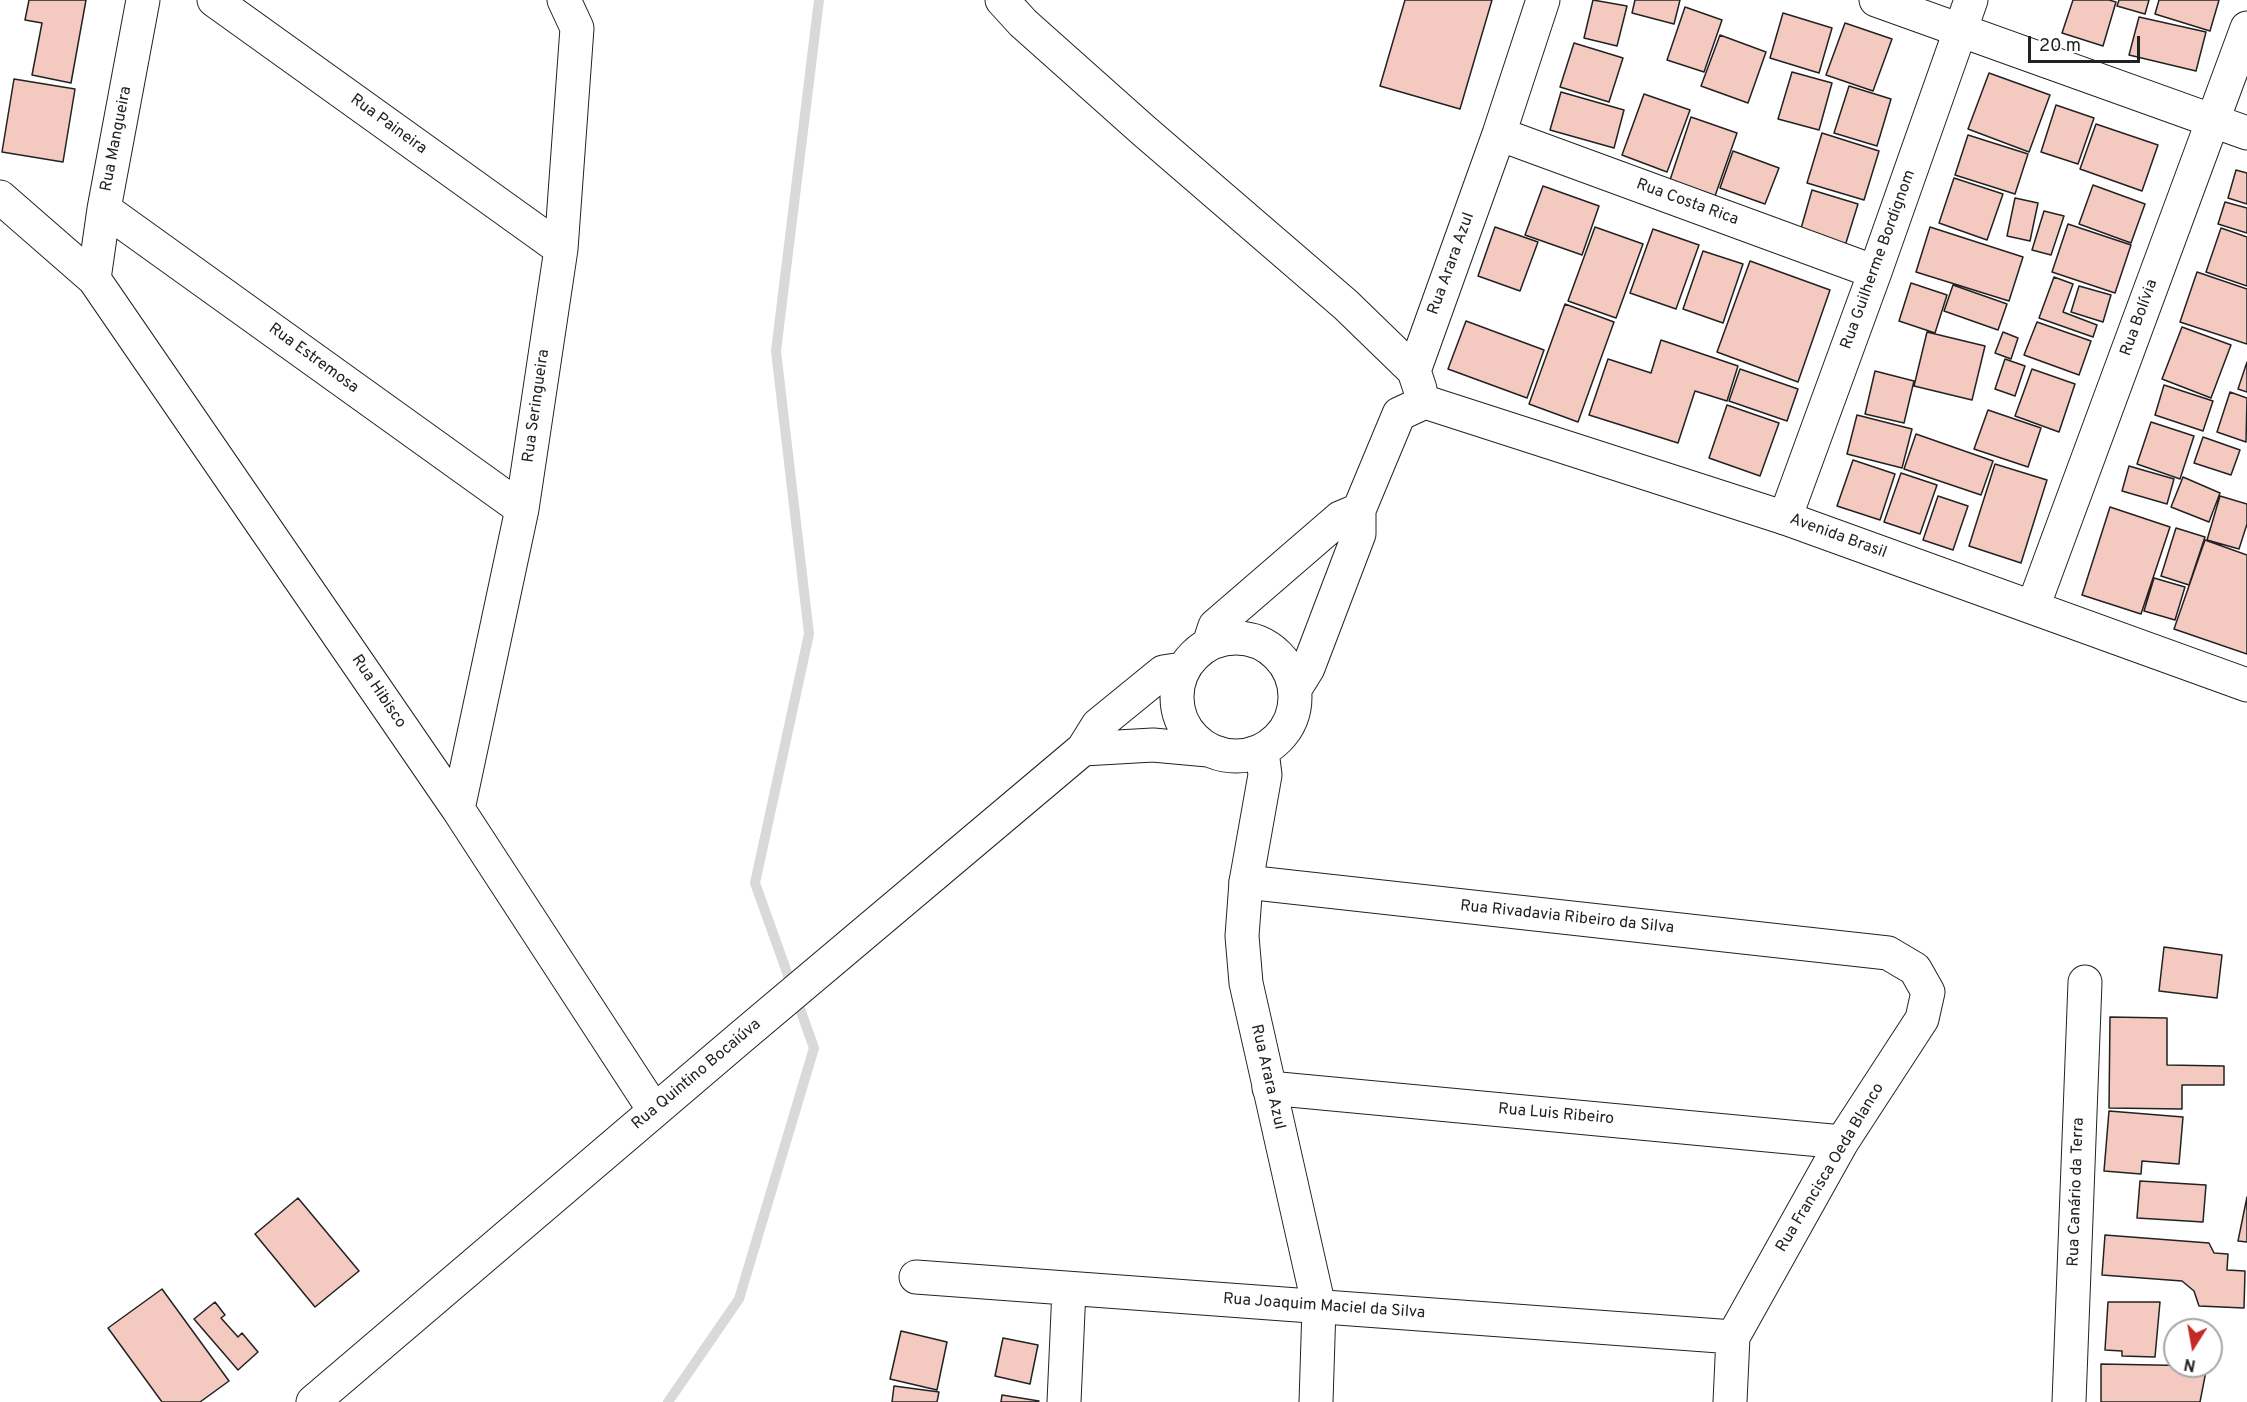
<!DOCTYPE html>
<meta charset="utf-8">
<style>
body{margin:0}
#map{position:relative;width:2247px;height:1402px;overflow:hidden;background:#fff;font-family:Overpass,sans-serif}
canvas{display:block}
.north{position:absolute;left:2163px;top:1318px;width:60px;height:60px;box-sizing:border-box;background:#fff;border:2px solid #a7a7a7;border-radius:50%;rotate:191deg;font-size:16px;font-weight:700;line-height:24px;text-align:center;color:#222}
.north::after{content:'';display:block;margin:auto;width:21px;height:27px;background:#c62828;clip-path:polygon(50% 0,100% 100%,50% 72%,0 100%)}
.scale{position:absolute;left:2028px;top:36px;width:112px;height:27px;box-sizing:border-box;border:3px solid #222;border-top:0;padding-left:8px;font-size:18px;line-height:21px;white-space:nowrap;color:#222;-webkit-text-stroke:4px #fff;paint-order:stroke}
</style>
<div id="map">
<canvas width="2247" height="1402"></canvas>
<div class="north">N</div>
<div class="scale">20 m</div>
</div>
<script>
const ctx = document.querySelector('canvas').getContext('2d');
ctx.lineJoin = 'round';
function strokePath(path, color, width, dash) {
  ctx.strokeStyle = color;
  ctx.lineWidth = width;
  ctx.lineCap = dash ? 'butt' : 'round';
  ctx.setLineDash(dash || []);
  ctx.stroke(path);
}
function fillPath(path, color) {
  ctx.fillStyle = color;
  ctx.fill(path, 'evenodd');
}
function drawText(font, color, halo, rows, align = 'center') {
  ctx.font = font + ' Overpass,sans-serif';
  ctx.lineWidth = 4.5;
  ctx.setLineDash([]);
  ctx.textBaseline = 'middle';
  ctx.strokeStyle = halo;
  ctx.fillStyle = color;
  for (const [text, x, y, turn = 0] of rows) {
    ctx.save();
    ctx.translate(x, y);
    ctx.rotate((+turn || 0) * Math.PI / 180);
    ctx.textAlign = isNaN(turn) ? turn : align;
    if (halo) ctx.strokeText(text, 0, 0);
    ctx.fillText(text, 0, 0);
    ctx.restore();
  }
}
strokePath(new Path2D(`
 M 668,1402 L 739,1299 L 814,1048 L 755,883 L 809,634 L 776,351 L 819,0`), '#d9d9d9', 10);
const building = new Path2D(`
 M 29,0 L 86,0 L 71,83 L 32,75 L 42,23 L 25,20 Z
 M 1405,0 L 1492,0 L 1460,109 L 1380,86 Z
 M 1593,0 L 1627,6 L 1617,46 L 1584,38 Z
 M 1635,0 L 1680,0 L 1674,24 L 1632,13 Z
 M 2073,0 L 2109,0 L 2116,2 L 2103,46 L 2062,33 Z
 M 2119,0 L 2149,0 L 2145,14 L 2117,6 Z
 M 2159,0 L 2219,0 L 2210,31 L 2155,14 Z
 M 1685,7 L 1722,20 L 1704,72 L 1667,60 Z
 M 1783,13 L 1832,28 L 1819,73 L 1770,58 Z
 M 2139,17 L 2206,32 L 2196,71 L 2129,55 Z
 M 1845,23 L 1892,39 L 1873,91 L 1826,75 Z
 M 1720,35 L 1766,52 L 1748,103 L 1701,86 Z
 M 1574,43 L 1623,58 L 1609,102 L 1560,87 Z
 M 1792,72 L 1832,83 L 1819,130 L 1778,119 Z
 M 1989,73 L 2050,95 L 2029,152 L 1968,129 Z
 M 14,79 L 75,89 L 63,162 L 2,152 Z
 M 1849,86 L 1891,99 L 1877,146 L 1834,133 Z
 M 1561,92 L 1624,110 L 1614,148 L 1550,130 Z
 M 1644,94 L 1690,110 L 1667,172 L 1622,155 Z
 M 2056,105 L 2094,118 L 2078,164 L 2041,152 Z
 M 1691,117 L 1737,133 L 1715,196 L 1670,180 Z
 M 2096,124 L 2158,145 L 2142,191 L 2080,169 Z
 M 1822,133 L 1879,151 L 1864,200 L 1807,183 Z
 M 1968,135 L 2028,154 L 2015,194 L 1955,175 Z
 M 1733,151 L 1779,168 L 1765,204 L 1720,188 Z
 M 2236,170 L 2247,173 L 2247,204 L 2228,198 Z
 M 1954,178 L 2003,194 L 1987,240 L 1939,223 Z
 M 2093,185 L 2145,204 L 2131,243 L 2079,224 Z
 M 1543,186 L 1599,206 L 1582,255 L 1525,235 Z
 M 1812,190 L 1858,204 L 1845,246 L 1800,232 Z
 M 2015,198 L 2038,203 L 2030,241 L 2007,236 Z
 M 2225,202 L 2247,208 L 2247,233 L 2218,224 Z
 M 2044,211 L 2064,216 L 2051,255 L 2032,250 Z
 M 2068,224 L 2131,245 L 2115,293 L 2052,272 Z
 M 1495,227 L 1538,242 L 1520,291 L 1478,276 Z
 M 1595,227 L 1643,244 L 1616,318 L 1568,301 Z
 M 1930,227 L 2023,257 L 2009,301 L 1916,272 Z
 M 2221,228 L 2247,237 L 2247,286 L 2206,272 Z
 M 1653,229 L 1699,245 L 1676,309 L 1630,293 Z
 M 1703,251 L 1743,264 L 1723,323 L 1683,309 Z
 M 1750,261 L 1830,290 L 1798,382 L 1717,352 Z
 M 2197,272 L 2247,289 L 2247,344 L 2180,322 Z
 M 2054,277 L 2073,284 L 2063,312 L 2097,325 L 2093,337 L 2039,318 Z
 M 1911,283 L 1947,295 L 1935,333 L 1899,321 Z
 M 1953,285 L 2007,304 L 1998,330 L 1944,311 Z
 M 2079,286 L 2111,295 L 2103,322 L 2071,312 Z
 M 1565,304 L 1614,322 L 1578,422 L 1529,404 Z
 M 1466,321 L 1544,350 L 1527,398 L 1448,369 Z
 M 2037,322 L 2091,341 L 2079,375 L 2024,355 Z
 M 2182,327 L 2231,345 L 2211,398 L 2162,379 Z
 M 1927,332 L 1985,346 L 1972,400 L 1914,386 Z
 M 2003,332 L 2018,338 L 2011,359 L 1995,353 Z
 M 1661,340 L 1738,366 L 1727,401 L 1695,391 L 1678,443 L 1589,415 L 1608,359 L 1651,373 Z
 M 2005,359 L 2025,366 L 2015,396 L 1995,389 Z
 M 2247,362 L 2247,392 L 2238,389 Z
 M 1740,369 L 1798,389 L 1787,421 L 1729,401 Z
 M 2032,369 L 2075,384 L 2059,432 L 2015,416 Z
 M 1875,371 L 1914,381 L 1904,423 L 1865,414 Z
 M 2164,385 L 2213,401 L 2203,431 L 2155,415 Z
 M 2230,392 L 2247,398 L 2246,442 L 2217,432 Z
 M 1727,405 L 1779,423 L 1760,476 L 1709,458 Z
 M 1988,410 L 2041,428 L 2028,467 L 1974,449 Z
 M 1857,415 L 1912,429 L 1902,468 L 1847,454 Z
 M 2151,422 L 2194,436 L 2180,479 L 2137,464 Z
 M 1916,434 L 1993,461 L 1981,495 L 1904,469 Z
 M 2203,437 L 2240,450 L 2231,475 L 2194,463 Z
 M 1853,460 L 1895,474 L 1880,520 L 1837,506 Z
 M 1995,464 L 2047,480 L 2021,563 L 1969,546 Z
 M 2129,466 L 2174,479 L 2167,504 L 2122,491 Z
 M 1901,473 L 1937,485 L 1920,534 L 1884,522 Z
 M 2183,477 L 2220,493 L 2209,522 L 2171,507 Z
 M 1938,496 L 1968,506 L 1953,550 L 1923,540 Z
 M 2220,496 L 2247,504 L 2247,524 L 2239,549 L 2207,540 Z
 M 2110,507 L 2170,527 L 2141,614 L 2082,595 Z
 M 2176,528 L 2205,537 L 2189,585 L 2161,576 Z
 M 2205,540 L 2247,555 L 2247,654 L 2174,629 Z
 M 2154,578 L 2185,587 L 2175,620 L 2144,611 Z
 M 2164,947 L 2222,955 L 2217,998 L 2159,991 Z
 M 2110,1017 L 2167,1018 L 2167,1065 L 2224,1066 L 2224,1085 L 2182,1085 L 2182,1109 L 2109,1108 Z
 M 2109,1111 L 2183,1117 L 2179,1164 L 2142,1161 L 2141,1174 L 2104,1171 Z
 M 2140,1181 L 2206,1185 L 2203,1222 L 2137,1218 Z
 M 2247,1197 L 2247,1242 L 2238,1241 Z
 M 298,1198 L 359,1271 L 315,1307 L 255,1234 Z
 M 2105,1235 L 2209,1243 L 2214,1253 L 2228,1254 L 2227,1270 L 2245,1271 L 2244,1308 L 2199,1306 L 2194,1291 L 2182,1281 L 2102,1275 Z
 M 162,1289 L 229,1381 L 200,1402 L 162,1402 L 108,1328 Z
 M 215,1302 L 225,1315 L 221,1318 L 238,1337 L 242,1333 L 258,1352 L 238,1370 L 194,1319 Z
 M 2108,1302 L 2160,1302 L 2155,1357 L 2122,1356 L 2122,1351 L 2105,1350 Z
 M 901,1331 L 947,1342 L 937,1390 L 890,1379 Z
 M 1003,1338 L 1038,1345 L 1030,1384 L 995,1376 Z
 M 2101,1364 L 2207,1366 L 2200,1402 L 2101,1402 Z
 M 894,1386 L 939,1392 L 937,1402 L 892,1402 Z
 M 1002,1395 L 1039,1401 L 1038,1402 L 1001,1402 Z`);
fillPath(building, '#f3c9c0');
strokePath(building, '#222', 1.5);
const minor = new Path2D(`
 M 214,0 L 561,249
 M 1002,0 L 1023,23 L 1143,130 L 1346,305 L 1414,371
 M 1876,0 L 2247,133
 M 1499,134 L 1875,272
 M 0,197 L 94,279 L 458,809 L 654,1110
 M 104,209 L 522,509
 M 94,279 L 104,209 L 143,0
 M 1420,389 L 1414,371 L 1499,134 L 1543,0
 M 1785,518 L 1875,272 L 1971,0
 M 2033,607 L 2247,28
 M 458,809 L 522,509 L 561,249 L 577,28 L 564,0
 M 1246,882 L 1888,953 L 1915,969 L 1928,992 L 1922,1019 L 1842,1142 L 1733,1337 L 1730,1402
 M 1269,1088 L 1842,1142
 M 916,1277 L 1733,1337
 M 1064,1402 L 1069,1289
 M 2069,1402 L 2085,982`);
const tertiary = new Path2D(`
 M1177 697a59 59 0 1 1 118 0a59 59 0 1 1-118 0Z
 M 1209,644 L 1215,626 L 1340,518 L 1359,510
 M 1295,689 L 1308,668 L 1359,534 L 1359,510 L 1399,414 L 1425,402 L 1785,518 L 2247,685
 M 1083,749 L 1153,745 L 1208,750
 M 1262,751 L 1265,775 L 1246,882 L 1242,936 L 1246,983 L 1319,1307 L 1316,1402
 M 313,1402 L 740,1038 L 1083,749 L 1098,725 L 1163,672 L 1182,669`);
strokePath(minor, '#222', 35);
strokePath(tertiary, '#222', 35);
strokePath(minor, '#fff', 33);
strokePath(tertiary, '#fff', 33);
drawText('16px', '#222', '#fff', [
 ["Rua Paineira",388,125,36],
 ["Rua Mangueira",117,139,-79],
 ["Rua Costa Rica",1687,203,20],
 ["Rua Guilherme Bordignom",1879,260,-70],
 ["Rua Arara Azul",1452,264,-70],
 ["Rua Bolívia",2140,318,-70],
 ["Rua Estremosa",313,359,36],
 ["Rua Seringueira",537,406,-82],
 ["Avenida Brasil",1838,537,20],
 ["Rua Hibisco",378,692,56],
 ["Rua Rivadavia Ribeiro da Silva",1567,918,6],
 ["Rua Quintino Bocaiúva",697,1075,-40],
 ["Rua Arara Azul",1267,1077,77],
 ["Rua Luis Ribeiro",1556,1115,5],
 ["Rua Francisca Oeda Blanco",1831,1168,-59],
 ["Rua Canário da Terra",2077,1192,-88],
 ["Rua Joaquim Maciel da Silva",1324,1307,4]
]);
</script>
